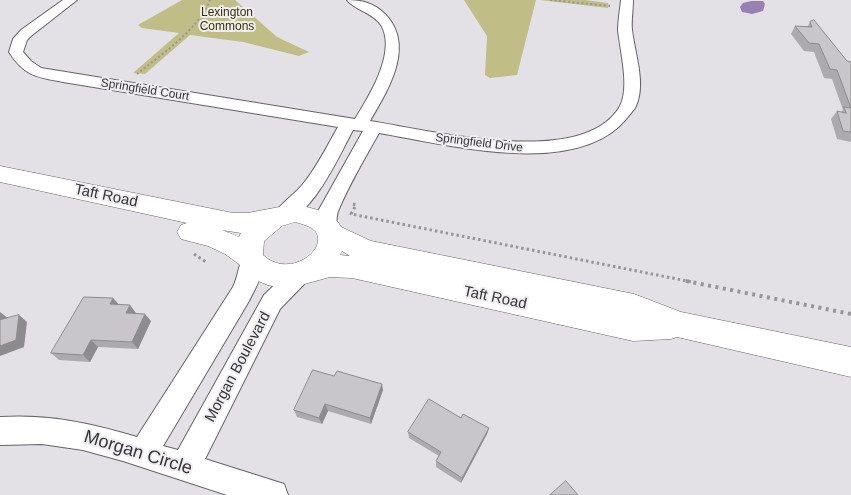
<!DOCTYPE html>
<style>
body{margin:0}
canvas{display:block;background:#e3e1e5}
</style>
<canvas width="851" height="495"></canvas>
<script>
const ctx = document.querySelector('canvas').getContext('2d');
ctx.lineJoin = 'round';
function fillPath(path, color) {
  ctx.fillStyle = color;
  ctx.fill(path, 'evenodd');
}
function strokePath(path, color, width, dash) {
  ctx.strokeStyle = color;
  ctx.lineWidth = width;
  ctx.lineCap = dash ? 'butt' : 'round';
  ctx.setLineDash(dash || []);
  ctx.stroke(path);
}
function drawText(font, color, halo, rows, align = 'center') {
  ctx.font = font + ' Helvetica,sans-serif';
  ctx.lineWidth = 4;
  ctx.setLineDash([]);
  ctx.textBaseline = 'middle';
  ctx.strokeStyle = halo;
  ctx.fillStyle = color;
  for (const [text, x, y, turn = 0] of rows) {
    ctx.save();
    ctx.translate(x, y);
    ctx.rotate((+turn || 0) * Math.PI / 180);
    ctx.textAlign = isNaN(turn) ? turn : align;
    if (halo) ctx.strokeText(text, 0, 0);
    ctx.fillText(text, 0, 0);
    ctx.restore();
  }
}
fillPath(new Path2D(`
 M 182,0 L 235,0 L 277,37 L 309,52 L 299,56 L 243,42 L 190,35 L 145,74 L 133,73 L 179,33 L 142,28 L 138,25 Z
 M 464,0 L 536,0 L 517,75 L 490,78 L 485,75 L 487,36 Z
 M 540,0 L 585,0 L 608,3 L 608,8 Z`), '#c1bd86');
fillPath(new Path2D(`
 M 751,1 L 763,1 L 765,4 L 763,11 L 752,14 L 742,12 L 740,7 L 743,3 Z`), '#9980b3');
const minor = new Path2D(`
 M 63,0 L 77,0 L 31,36 L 27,40 L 23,52 L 31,61 L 41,68 L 355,119 C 369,96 397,52 381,25 C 372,12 356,11 347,0 C 362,0 374,3 385,14 C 416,46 388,90 370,121 C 429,130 584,170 620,106 C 630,87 620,51 618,30 C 618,20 620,10 621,0 L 633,0 C 633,10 631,21 632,30 C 635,54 646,84 636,106 C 634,110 630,114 627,118 C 577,180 446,144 379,133 C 365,158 350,183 339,209 C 335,217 338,224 334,231 L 327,234 L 320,231 L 317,226 L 317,213 L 363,131 L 353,130 C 341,152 307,230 276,220 L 273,215 C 279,205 295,194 303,184 C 317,167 327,146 338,127 L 63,82 C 37,77 24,76 9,52 L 13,39 L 21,30 Z
 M 251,254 L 259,257 C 266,272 256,287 249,301 L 163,446 L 178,450 L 264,295 L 292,268 L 300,265 L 308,268 L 311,274 L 308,280 L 280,309 L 205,459 L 284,484 L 288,495 L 227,495 L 123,461 L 83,450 L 42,444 L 0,445 L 0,417 C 48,414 91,423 137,437 L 233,287 C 238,277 238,267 243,257 Z`);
const tertiary = new Path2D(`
 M 0,166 L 233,213 L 248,213 L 295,204 L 326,212 L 338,222 L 341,227 L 371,241 L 634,294 L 681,312 L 851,347 L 851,377 L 677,337 L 671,339 L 633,341 L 352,278 L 330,277 L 286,289 L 268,285 L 248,277 L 239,264 L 225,254 L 208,246 L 181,239 L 177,232 L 181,225 L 187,223 L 0,182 ZM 295,222 C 302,224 311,226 316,232 C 328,251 288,279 263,255 L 264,241 L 282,226 ZM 222,230 L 241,233 L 239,237 ZM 342,251 L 350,256 L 340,255 Z`);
strokePath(minor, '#666468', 2);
strokePath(tertiary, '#666468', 1);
strokePath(new Path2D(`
 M 550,0 L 610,6
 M 137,74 C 163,53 197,31 210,0`), '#979599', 2, [2, 2.5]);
strokePath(new Path2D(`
 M 353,204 L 356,205 L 351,214 L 692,282
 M 194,254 L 206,262`), '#979599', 3, [2.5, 3]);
strokePath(new Path2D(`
 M 686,281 L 851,314`), '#979599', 4, [3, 4.5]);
fillPath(minor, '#fff');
fillPath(tertiary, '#fff');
fillPath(new Path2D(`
 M 810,22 L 847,61 L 851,62 L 851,142 L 837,139 L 831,119 L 837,111 L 841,112 L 843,110 L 832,79 L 824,78 L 814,52 L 804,51 L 791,34 L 795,26 L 808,26 Z
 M 113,298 L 119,305 L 151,321 L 138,349 L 98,347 L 90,362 L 59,360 L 51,353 Z
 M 383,390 L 371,424 L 328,411 L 322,424 L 297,417 L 294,410 Z
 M 461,418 L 489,428 L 487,434 L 461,483 L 436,467 L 436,461 L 439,456 L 409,438 L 408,432 Z`), '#acaaae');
fillPath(new Path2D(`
 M 113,298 L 120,306 L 110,304 Z
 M 130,305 L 136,313 L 126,313 Z
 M 0,312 L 9,319 L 0,321 Z
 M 145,314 L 151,321 L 138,349 L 132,342 Z
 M 19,315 L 27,322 L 24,347 L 0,356 L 0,346 Z
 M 91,340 L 98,347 L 90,362 L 83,355 Z
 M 382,384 L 383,390 L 371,424 L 370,418 Z
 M 325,404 L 328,411 L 322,424 L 319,418 Z
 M 489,428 L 487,434 L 461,483 L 462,478 Z`), '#8c8b8d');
const building = new Path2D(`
 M 814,20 L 847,61 L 851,62 L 851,108 L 837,70 L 830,69 L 819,44 L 809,43 L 795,26 L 812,27 L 810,22 Z
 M 844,107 L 851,108 L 851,132 L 843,131 L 837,111 L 846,113 Z
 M 84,297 L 113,298 L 110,304 L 130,305 L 126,313 L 145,314 L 132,342 L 91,340 L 83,355 L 51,353 Z
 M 19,315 L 16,340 L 0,346 L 0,320 Z
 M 313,370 L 334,376 L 337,371 L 382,384 L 370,418 L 325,404 L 319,418 L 294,410 Z
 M 429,399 L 461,418 L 463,414 L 489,428 L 462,478 L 436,461 L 441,452 L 408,432 Z
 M 566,481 L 578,495 L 550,495 Z`);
fillPath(building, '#c8c6ca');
strokePath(building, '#8c8b8d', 1);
drawText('12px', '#373301', '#f0eef2', [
 ["Lexington",227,13],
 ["Commons",227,27]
]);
drawText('12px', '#363537', '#f0eef2', [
 ["Springfield Court",145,90,9],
 ["Springfield Drive",479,143,7]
]);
drawText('15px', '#363537', '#f0eef2', [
 ["Taft Road",106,196,12],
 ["Taft Road",495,298,12],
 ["Morgan Boulevard",238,367,-62]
]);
drawText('18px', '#363537', '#f0eef2', [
 ["Morgan Circle",138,453,17]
]);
</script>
